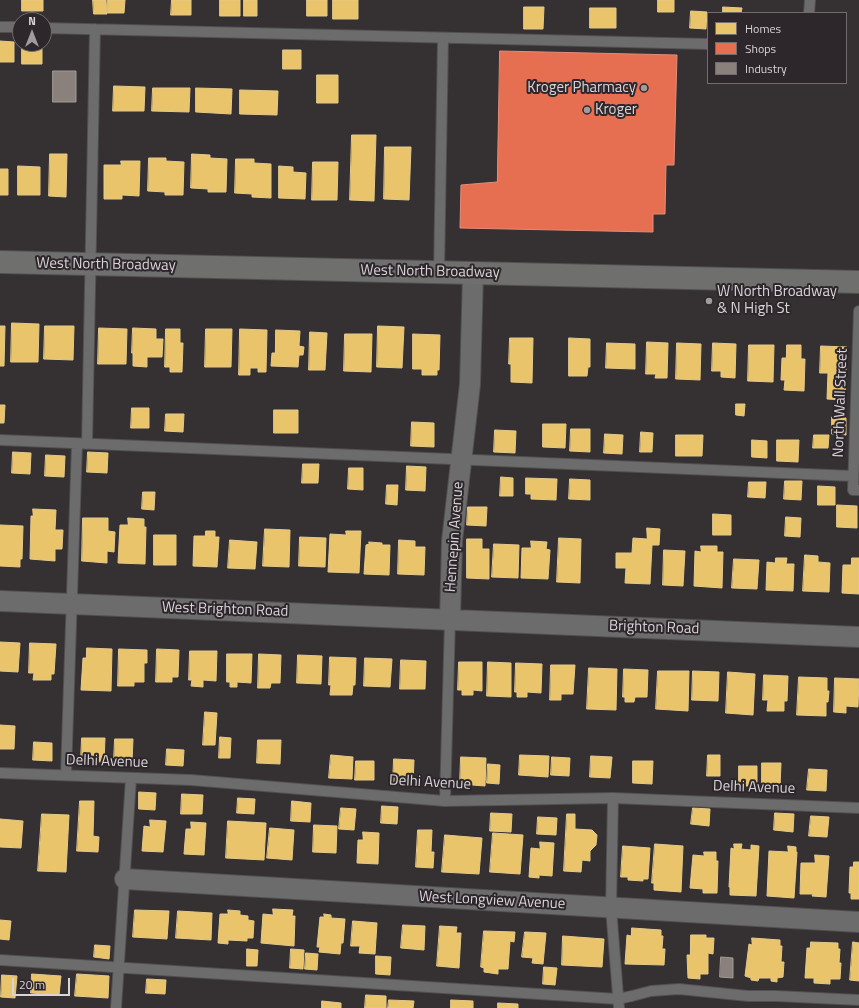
<!DOCTYPE html>
<style>
body{margin:0}
#map{position:relative;width:859px;height:1008px;overflow:hidden;background:#353133;font-family:"Titillium Web",sans-serif}
canvas{display:block}
.legend{position:absolute;left:707px;top:12px;width:140px;height:72px;box-sizing:border-box;background:#2d262a;border:1px solid #726c6f;margin:0;padding:5px 7px;list-style:none;font-size:12px;color:#d9d4d7}
.legend li{display:flex;align-items:center;gap:8px;height:20px}
.legend b{width:20px;border:1px solid #726c6f}
.north{position:absolute;left:12px;top:12px;width:40px;height:40px;box-sizing:border-box;background:#2d262a;border:1px solid #726c6f;border-radius:50%;rotate:0deg;font-size:11px;font-weight:700;line-height:16px;text-align:center;color:#d9d4d7}
.north::after{content:'';display:block;margin:auto;width:14px;height:18px;background:#a09b9e;clip-path:polygon(50% 0,100% 100%,50% 72%,0 100%)}
.scale{position:absolute;left:12px;top:978px;width:58px;height:18px;box-sizing:border-box;border:2px solid #d9d4d7;border-top:0;padding-left:5px;font-size:12px;line-height:14px;white-space:nowrap;color:#d9d4d7;-webkit-text-stroke:3px #2d262a;paint-order:stroke}
</style>
<div id="map">
<canvas width="859" height="1008"></canvas>
<ul class="legend">
<li><b style="height:11px;background:#e9c46a"></b>Homes</li>
<li><b style="height:11px;background:#e76f51"></b>Shops</li>
<li><b style="height:11px;background:#8a817c"></b>Industry</li>
</ul>
<div class="north">N</div>
<div class="scale">20 m</div>
</div>
<script>
const ctx = document.querySelector('canvas').getContext('2d');
ctx.lineJoin = 'round';
function fillPath(path, color) {
  ctx.fillStyle = color;
  ctx.fill(path, 'evenodd');
}
function strokePath(path, color, width, dash) {
  ctx.strokeStyle = color;
  ctx.lineWidth = width;
  ctx.lineCap = dash ? 'butt' : 'round';
  ctx.setLineDash(dash || []);
  ctx.stroke(path);
}
function drawText(font, color, halo, rows, align = 'center') {
  ctx.font = font + ' "Titillium Web",sans-serif';
  ctx.lineWidth = 4;
  ctx.setLineDash([]);
  ctx.textBaseline = 'middle';
  ctx.strokeStyle = halo;
  ctx.fillStyle = color;
  for (const [text, x, y, turn = 0] of rows) {
    ctx.save();
    ctx.translate(x, y);
    ctx.rotate((+turn || 0) * Math.PI / 180);
    ctx.textAlign = isNaN(turn) ? turn : align;
    if (halo) ctx.strokeText(text, 0, 0);
    ctx.fillText(text, 0, 0);
    ctx.restore();
  }
}
const homes = new Path2D(`
 M 22,0 L 43,0 L 43,11 L 22,11 Z
 M 93,0 L 106,0 L 107,14 L 94,14 Z
 M 108,0 L 125,0 L 124,13 L 108,13 Z
 M 172,0 L 191,0 L 191,15 L 171,15 Z
 M 220,0 L 240,0 L 240,16 L 220,16 Z
 M 244,0 L 257,0 L 257,16 L 244,16 Z
 M 307,0 L 327,0 L 327,16 L 307,16 Z
 M 333,0 L 358,0 L 358,19 L 333,19 Z
 M 658,0 L 674,0 L 674,12 L 658,12 Z
 M 524,7 L 544,7 L 543,29 L 524,29 Z
 M 723,7 L 742,8 L 741,13 L 723,13 Z
 M 590,8 L 616,8 L 616,28 L 590,28 Z
 M 691,11 L 707,12 L 706,29 L 690,28 Z
 M 0,41 L 14,42 L 14,62 L 0,62 Z
 M 22,45 L 42,46 L 42,64 L 22,64 Z
 M 283,50 L 301,50 L 301,69 L 283,69 Z
 M 317,75 L 338,75 L 338,103 L 317,103 Z
 M 114,86 L 145,87 L 144,111 L 113,111 Z
 M 153,88 L 190,88 L 189,112 L 152,111 Z
 M 196,88 L 232,89 L 231,114 L 196,112 Z
 M 240,90 L 278,91 L 277,115 L 240,114 Z
 M 352,135 L 376,135 L 374,201 L 350,200 Z
 M 385,147 L 411,147 L 409,200 L 384,199 Z
 M 50,154 L 67,154 L 66,197 L 49,196 Z
 M 192,154 L 210,155 L 210,158 L 227,159 L 226,192 L 208,192 L 208,189 L 191,188 Z
 M 149,158 L 166,158 L 166,161 L 184,162 L 183,195 L 165,195 L 165,192 L 148,191 Z
 M 236,159 L 254,159 L 254,163 L 271,164 L 271,198 L 252,197 L 252,194 L 235,193 Z
 M 121,161 L 140,161 L 139,196 L 122,195 L 122,199 L 104,199 L 104,165 L 121,165 Z
 M 313,162 L 338,162 L 337,200 L 312,200 Z
 M 18,166 L 40,167 L 40,195 L 18,195 Z
 M 279,166 L 293,167 L 293,172 L 306,173 L 305,199 L 279,198 Z
 M 0,169 L 8,169 L 8,195 L 0,195 Z
 M 12,323 L 39,324 L 38,362 L 11,362 Z
 M 0,326 L 5,326 L 4,366 L 0,366 Z
 M 45,326 L 74,326 L 73,360 L 44,359 Z
 M 378,326 L 404,327 L 402,368 L 377,367 Z
 M 99,328 L 127,329 L 126,364 L 98,364 Z
 M 133,328 L 156,329 L 156,339 L 163,339 L 162,357 L 147,357 L 147,367 L 133,366 L 133,353 L 132,353 Z
 M 166,329 L 180,329 L 180,343 L 183,343 L 182,372 L 170,372 L 170,367 L 165,367 Z
 M 206,329 L 232,329 L 231,367 L 205,367 Z
 M 240,329 L 267,330 L 266,372 L 258,372 L 258,368 L 250,368 L 250,375 L 239,375 Z
 M 276,330 L 300,331 L 299,346 L 304,347 L 303,355 L 299,355 L 298,367 L 271,366 L 272,353 L 275,353 Z
 M 310,332 L 327,333 L 325,370 L 309,370 Z
 M 345,334 L 372,334 L 371,372 L 344,371 Z
 M 413,334 L 440,335 L 439,370 L 437,370 L 437,375 L 422,375 L 422,369 L 413,369 Z
 M 510,338 L 533,338 L 532,383 L 511,382 L 511,364 L 509,364 Z
 M 569,338 L 590,339 L 590,367 L 588,367 L 587,376 L 569,376 Z
 M 647,342 L 668,343 L 667,378 L 655,378 L 656,374 L 646,374 Z
 M 607,343 L 635,344 L 635,369 L 606,368 Z
 M 677,343 L 701,344 L 700,380 L 676,379 Z
 M 713,343 L 736,344 L 735,378 L 721,377 L 721,371 L 712,371 Z
 M 749,345 L 774,345 L 773,382 L 748,381 Z
 M 787,345 L 801,345 L 801,359 L 805,359 L 804,391 L 784,390 L 785,380 L 781,380 L 782,358 L 786,358 Z
 M 821,346 L 847,347 L 845,400 L 827,399 L 828,373 L 820,373 Z
 M 736,404 L 745,404 L 744,416 L 736,415 Z
 M 0,405 L 5,405 L 4,423 L 0,423 Z
 M 132,408 L 149,408 L 149,428 L 131,428 Z
 M 274,410 L 298,410 L 298,433 L 274,433 Z
 M 166,414 L 184,414 L 183,432 L 165,431 Z
 M 832,417 L 846,418 L 846,435 L 832,434 Z
 M 412,422 L 434,423 L 434,447 L 411,446 Z
 M 543,424 L 566,424 L 565,448 L 543,447 Z
 M 571,429 L 590,429 L 590,452 L 570,451 Z
 M 495,430 L 516,431 L 515,453 L 494,452 Z
 M 641,432 L 653,433 L 652,452 L 640,452 Z
 M 605,434 L 623,435 L 622,454 L 604,453 Z
 M 676,435 L 703,435 L 702,456 L 676,456 Z
 M 814,435 L 829,435 L 828,448 L 813,448 Z
 M 752,440 L 767,441 L 767,458 L 752,457 Z
 M 777,440 L 799,440 L 798,462 L 777,461 Z
 M 13,452 L 31,453 L 30,474 L 12,473 Z
 M 88,452 L 108,453 L 107,473 L 87,472 Z
 M 46,455 L 65,456 L 64,477 L 45,476 Z
 M 303,464 L 319,464 L 318,483 L 302,483 Z
 M 407,466 L 426,467 L 425,491 L 406,490 Z
 M 349,468 L 363,468 L 363,490 L 348,489 Z
 M 501,477 L 513,478 L 513,496 L 500,496 Z
 M 526,478 L 557,479 L 556,500 L 531,499 L 531,494 L 526,494 Z
 M 570,479 L 590,480 L 590,500 L 569,499 Z
 M 785,481 L 802,481 L 801,500 L 784,499 Z
 M 749,482 L 766,482 L 765,498 L 748,497 Z
 M 387,485 L 398,485 L 397,505 L 386,504 Z
 M 818,486 L 835,487 L 835,505 L 818,505 Z
 M 143,492 L 155,492 L 154,510 L 142,509 Z
 M 837,505 L 857,506 L 857,528 L 837,527 Z
 M 468,507 L 487,507 L 486,526 L 467,525 Z
 M 33,509 L 56,510 L 55,530 L 63,530 L 62,549 L 55,549 L 55,561 L 30,559 L 31,516 L 33,516 Z
 M 713,514 L 731,515 L 731,535 L 713,535 Z
 M 786,517 L 801,518 L 800,537 L 785,536 Z
 M 83,518 L 108,518 L 108,531 L 115,532 L 114,552 L 107,551 L 107,563 L 82,561 Z
 M 128,518 L 144,519 L 144,527 L 146,527 L 145,564 L 118,563 L 120,525 L 128,525 Z
 M 0,525 L 23,526 L 22,559 L 20,559 L 20,567 L 0,566 Z
 M 647,528 L 660,529 L 659,545 L 652,545 L 650,584 L 625,583 L 626,568 L 616,568 L 616,553 L 632,553 L 633,538 L 647,539 Z
 M 265,529 L 290,530 L 289,567 L 263,566 Z
 M 206,531 L 215,531 L 215,537 L 219,537 L 217,567 L 193,566 L 194,536 L 205,536 Z
 M 346,531 L 361,531 L 359,573 L 328,572 L 330,534 L 346,535 Z
 M 154,535 L 176,535 L 176,565 L 154,565 Z
 M 300,537 L 326,538 L 325,567 L 299,566 Z
 M 559,538 L 581,539 L 580,583 L 557,582 Z
 M 467,539 L 482,539 L 482,549 L 489,549 L 489,579 L 467,578 Z
 M 230,540 L 257,542 L 255,569 L 228,568 Z
 M 399,540 L 415,541 L 415,547 L 425,547 L 424,575 L 398,574 Z
 M 531,541 L 547,542 L 546,549 L 550,550 L 548,579 L 521,578 L 522,548 L 531,548 Z
 M 369,542 L 382,543 L 382,545 L 390,545 L 389,575 L 364,574 L 366,545 L 369,544 Z
 M 494,544 L 519,545 L 518,578 L 492,577 Z
 M 701,546 L 717,546 L 717,552 L 723,552 L 722,588 L 694,586 L 695,551 L 701,552 Z
 M 664,550 L 685,551 L 683,586 L 663,585 Z
 M 805,555 L 818,556 L 818,562 L 830,563 L 829,592 L 803,591 Z
 M 776,558 L 787,558 L 786,564 L 794,564 L 793,591 L 766,590 L 767,562 L 775,563 Z
 M 852,558 L 859,558 L 859,594 L 842,593 L 843,565 L 851,565 Z
 M 734,559 L 759,560 L 757,589 L 732,588 Z
 M 0,642 L 20,643 L 18,672 L 0,671 Z
 M 30,643 L 56,644 L 54,674 L 51,674 L 51,680 L 33,680 L 34,673 L 29,673 Z
 M 87,648 L 112,649 L 111,691 L 81,690 L 83,658 L 86,658 Z
 M 119,649 L 147,650 L 147,663 L 144,663 L 144,682 L 134,682 L 134,686 L 118,686 Z
 M 157,649 L 179,650 L 178,677 L 172,677 L 172,682 L 156,682 Z
 M 190,651 L 217,651 L 216,681 L 203,680 L 203,687 L 191,686 L 192,680 L 189,680 Z
 M 227,654 L 252,654 L 251,683 L 237,682 L 237,687 L 230,687 L 230,682 L 227,682 Z
 M 259,654 L 281,655 L 280,683 L 271,683 L 270,688 L 258,688 Z
 M 298,655 L 322,656 L 321,684 L 297,683 Z
 M 330,657 L 356,658 L 355,685 L 353,685 L 352,695 L 330,695 L 331,685 L 329,685 Z
 M 365,658 L 392,659 L 390,687 L 364,686 Z
 M 401,660 L 426,661 L 425,689 L 400,689 Z
 M 459,662 L 482,662 L 482,691 L 473,690 L 473,695 L 462,695 L 462,690 L 458,690 Z
 M 488,662 L 511,663 L 511,697 L 487,696 Z
 M 516,663 L 542,664 L 541,693 L 527,692 L 527,697 L 517,697 L 517,692 L 515,692 Z
 M 551,665 L 575,665 L 573,694 L 561,694 L 561,700 L 550,700 Z
 M 589,668 L 617,669 L 616,710 L 587,709 Z
 M 624,669 L 648,670 L 647,697 L 635,697 L 634,702 L 625,702 L 625,697 L 623,697 Z
 M 658,671 L 689,671 L 688,711 L 656,709 Z
 M 693,671 L 719,672 L 718,701 L 692,700 Z
 M 728,672 L 755,674 L 753,715 L 726,713 Z
 M 764,675 L 788,676 L 787,701 L 784,701 L 784,711 L 767,711 L 768,700 L 763,700 Z
 M 799,677 L 827,678 L 827,691 L 829,691 L 828,702 L 826,702 L 826,716 L 797,715 Z
 M 835,678 L 859,679 L 858,707 L 846,706 L 846,713 L 834,712 Z
 M 205,712 L 217,713 L 215,745 L 203,745 Z
 M 0,725 L 15,726 L 14,749 L 0,749 Z
 M 220,737 L 231,738 L 230,758 L 219,758 Z
 M 82,738 L 105,738 L 104,762 L 81,761 Z
 M 115,739 L 133,739 L 132,762 L 114,761 Z
 M 258,740 L 281,740 L 280,764 L 257,763 Z
 M 34,742 L 52,743 L 52,761 L 33,760 Z
 M 167,749 L 184,750 L 183,766 L 166,765 Z
 M 331,755 L 353,757 L 352,779 L 329,778 Z
 M 520,755 L 549,756 L 548,777 L 519,775 Z
 M 708,755 L 720,755 L 720,776 L 707,776 Z
 M 591,756 L 612,757 L 610,778 L 590,777 Z
 M 461,757 L 486,758 L 485,786 L 460,784 Z
 M 552,757 L 570,758 L 569,776 L 551,775 Z
 M 394,759 L 414,760 L 413,784 L 393,783 Z
 M 356,761 L 374,761 L 374,780 L 355,780 Z
 M 633,761 L 653,761 L 652,784 L 633,783 Z
 M 762,763 L 781,763 L 780,787 L 762,787 Z
 M 488,764 L 500,765 L 499,784 L 487,783 Z
 M 739,766 L 757,766 L 757,786 L 739,786 Z
 M 809,769 L 827,770 L 826,791 L 807,790 Z
 M 139,792 L 156,793 L 155,810 L 139,809 Z
 M 182,794 L 203,795 L 202,814 L 181,814 Z
 M 238,798 L 255,799 L 254,814 L 237,813 Z
 M 80,801 L 94,801 L 93,836 L 99,837 L 98,852 L 77,851 Z
 M 292,801 L 311,803 L 310,822 L 291,821 Z
 M 382,806 L 398,807 L 397,824 L 381,823 Z
 M 341,808 L 356,809 L 354,830 L 339,829 Z
 M 693,808 L 710,809 L 709,826 L 691,824 Z
 M 491,813 L 512,814 L 511,832 L 490,831 Z
 M 775,813 L 794,814 L 793,832 L 774,830 Z
 M 42,814 L 69,815 L 66,872 L 38,871 Z
 M 567,814 L 575,814 L 575,829 L 592,830 L 597,835 L 596,845 L 590,851 L 590,861 L 582,860 L 581,872 L 564,871 Z
 M 811,816 L 829,817 L 827,837 L 809,836 Z
 M 538,817 L 557,818 L 556,835 L 537,834 Z
 M 0,819 L 23,821 L 21,848 L 0,847 Z
 M 150,820 L 166,821 L 163,852 L 142,851 L 144,826 L 150,827 Z
 M 228,821 L 266,823 L 264,860 L 226,858 Z
 M 191,822 L 206,823 L 204,855 L 184,854 L 186,829 L 191,829 Z
 M 314,825 L 337,826 L 336,853 L 313,852 Z
 M 270,828 L 294,830 L 292,860 L 267,858 Z
 M 418,830 L 432,830 L 431,852 L 434,852 L 433,868 L 416,867 Z
 M 363,832 L 379,833 L 378,864 L 357,863 L 358,840 L 363,840 Z
 M 493,833 L 523,835 L 520,874 L 490,872 Z
 M 445,835 L 482,838 L 479,874 L 442,872 Z
 M 540,842 L 554,843 L 552,876 L 539,875 L 539,878 L 529,877 L 531,848 L 540,849 Z
 M 655,844 L 683,846 L 681,892 L 654,890 L 654,883 L 652,883 Z
 M 734,844 L 742,844 L 741,849 L 751,850 L 751,845 L 759,846 L 756,896 L 730,895 L 730,887 L 729,887 L 731,848 L 734,849 Z
 M 623,846 L 650,848 L 648,879 L 643,879 L 643,881 L 628,880 L 628,877 L 621,877 Z
 M 788,846 L 796,847 L 796,852 L 797,852 L 794,898 L 767,896 L 769,851 L 788,852 Z
 M 704,852 L 716,852 L 716,861 L 718,861 L 717,893 L 703,893 L 703,889 L 690,888 L 693,855 L 704,856 Z
 M 815,855 L 829,856 L 826,897 L 812,896 L 813,894 L 800,894 L 801,863 L 815,863 Z
 M 854,862 L 859,862 L 859,899 L 851,899 L 851,893 L 849,893 L 850,867 L 853,867 Z
 M 273,909 L 293,910 L 292,916 L 295,916 L 294,946 L 261,943 L 263,914 L 273,915 Z
 M 135,910 L 169,911 L 167,939 L 133,937 Z
 M 228,910 L 240,911 L 240,915 L 248,916 L 248,920 L 254,921 L 253,938 L 247,938 L 247,941 L 228,940 L 228,944 L 218,943 L 220,914 L 228,914 Z
 M 178,911 L 212,913 L 211,940 L 176,938 Z
 M 324,914 L 331,915 L 331,918 L 345,919 L 343,943 L 341,943 L 340,954 L 319,952 L 320,947 L 317,947 L 320,917 L 324,917 Z
 M 0,920 L 11,921 L 9,940 L 0,939 Z
 M 353,921 L 377,923 L 375,954 L 359,953 L 360,946 L 351,946 Z
 M 403,925 L 425,926 L 424,950 L 401,948 Z
 M 440,926 L 457,927 L 456,933 L 461,933 L 459,968 L 437,966 Z
 M 632,928 L 661,930 L 661,936 L 663,936 L 662,949 L 665,949 L 664,965 L 625,964 L 627,935 L 631,936 Z
 M 484,931 L 515,932 L 514,942 L 510,941 L 508,969 L 498,969 L 498,974 L 484,972 L 484,968 L 481,967 Z
 M 525,932 L 546,933 L 543,964 L 532,963 L 533,958 L 522,957 Z
 M 691,935 L 706,935 L 706,938 L 714,938 L 713,954 L 708,953 L 708,974 L 700,974 L 700,979 L 688,978 L 687,955 L 690,955 Z
 M 563,936 L 604,939 L 602,967 L 562,965 Z
 M 752,938 L 780,940 L 780,946 L 782,946 L 781,962 L 784,962 L 783,977 L 777,978 L 777,982 L 771,981 L 771,978 L 759,978 L 758,981 L 751,980 L 751,978 L 745,976 L 749,944 L 752,945 Z
 M 811,942 L 838,943 L 838,949 L 840,949 L 839,963 L 841,963 L 840,979 L 830,979 L 830,984 L 814,983 L 814,978 L 805,978 L 807,948 L 810,948 Z
 M 853,942 L 859,943 L 859,981 L 850,980 Z
 M 95,945 L 110,946 L 109,959 L 94,957 Z
 M 247,949 L 258,950 L 257,966 L 247,966 Z
 M 291,949 L 304,950 L 303,969 L 290,968 Z
 M 306,953 L 318,954 L 317,970 L 305,969 Z
 M 376,956 L 391,957 L 390,975 L 376,974 Z
 M 544,967 L 557,968 L 555,985 L 543,984 Z
 M 32,974 L 61,976 L 59,995 L 31,993 Z
 M 77,974 L 109,976 L 108,998 L 75,996 Z
 M 2,975 L 17,976 L 15,998 L 1,997 Z
 M 147,979 L 166,980 L 165,994 L 146,993 Z
 M 366,995 L 386,996 L 386,1008 L 365,1008 Z
 M 389,1000 L 414,1001 L 413,1008 L 388,1008 Z
 M 451,1000 L 473,1001 L 473,1008 L 451,1008 Z
 M 322,1001 L 341,1003 L 341,1008 L 322,1008 Z
 M 498,1003 L 518,1004 L 518,1008 L 498,1008 Z`);
fillPath(homes, '#e9c46a');
strokePath(homes, '#e4c98b', 1);
const shops = new Path2D(`
 M 500,51 L 677,55 L 674,165 L 666,165 L 665,214 L 653,214 L 653,232 L 460,228 L 461,185 L 497,182 Z`);
fillPath(shops, '#e76f51');
strokePath(shops, '#e38d79', 1);
const industry = new Path2D(`
 M 53,71 L 76,71 L 76,102 L 53,102 Z
 M 721,957 L 733,958 L 733,978 L 720,977 Z`);
fillPath(industry, '#8a817c');
strokePath(industry, '#a29a97', 1);
const lane = new Path2D(`
 M 809,13 L 810,0
 M 0,27 L 20,27
 M 44,28 L 708,44
 M 439,273 L 443,38
 M 859,311 L 853,490 L 859,490
 M 0,440 L 853,476
 M 87,444 L 95,29
 M 0,773 L 191,780 L 445,801 L 613,798 L 859,808
 M 66,775 L 77,444
 M 613,798 L 611,908 L 619,1008
 M 445,801 L 450,620
 M 0,960 L 618,999 L 632,996 L 651,991 L 679,989 L 748,996 L 776,996 L 859,1000
 M 116,1008 L 131,778`);
const street = new Path2D(`
 M 0,601 L 859,637
 M 450,620 L 452,541 L 470,384 L 473,274
 M 125,879 L 859,922`);
const secondary = new Path2D(`
 M 0,262 L 859,282`);
strokePath(lane, '#524f51', 12);
strokePath(street, '#524f51', 22);
strokePath(secondary, '#524f51', 24);
strokePath(lane, '#6c6c6c', 10);
strokePath(street, '#6c6c6c', 20);
strokePath(secondary, '#6f6f6e', 22);
for (const [x, y, r, color] of [
 [644,88,4,"#a09b9e"],
 [587,110,4,"#a09b9e"],
 [709,301,4,"#a09b9e"]
]) {
  const dot = new Path2D();
  dot.arc(x, y, r, 0, 2 * Math.PI);
  ctx.fillStyle = color;
  ctx.fill(dot);
  strokePath(dot, '#2d262a', 1.5);
}
drawText('15px', '#d9d4d7', '#2d262a', [
 ["Kroger Pharmacy",636,88,"right"],
 ["Kroger",595,110],
 ["W North Broadway",717,292],
 ["& N High St",717,309]
], 'left');
drawText('15px', '#d9d4d7', '#2d262a', [
 ["West North Broadway",106,265,1],
 ["West North Broadway",430,272,1],
 ["North Wall Street",841,403,-88],
 ["Hennepin Avenue",455,537,-86],
 ["West Brighton Road",225,610,2],
 ["Brighton Road",654,628,2],
 ["Delhi Avenue",107,762,2],
 ["Delhi Avenue",430,783,3],
 ["Delhi Avenue",754,788,2],
 ["West Longview Avenue",492,901,3]
]);
</script>
